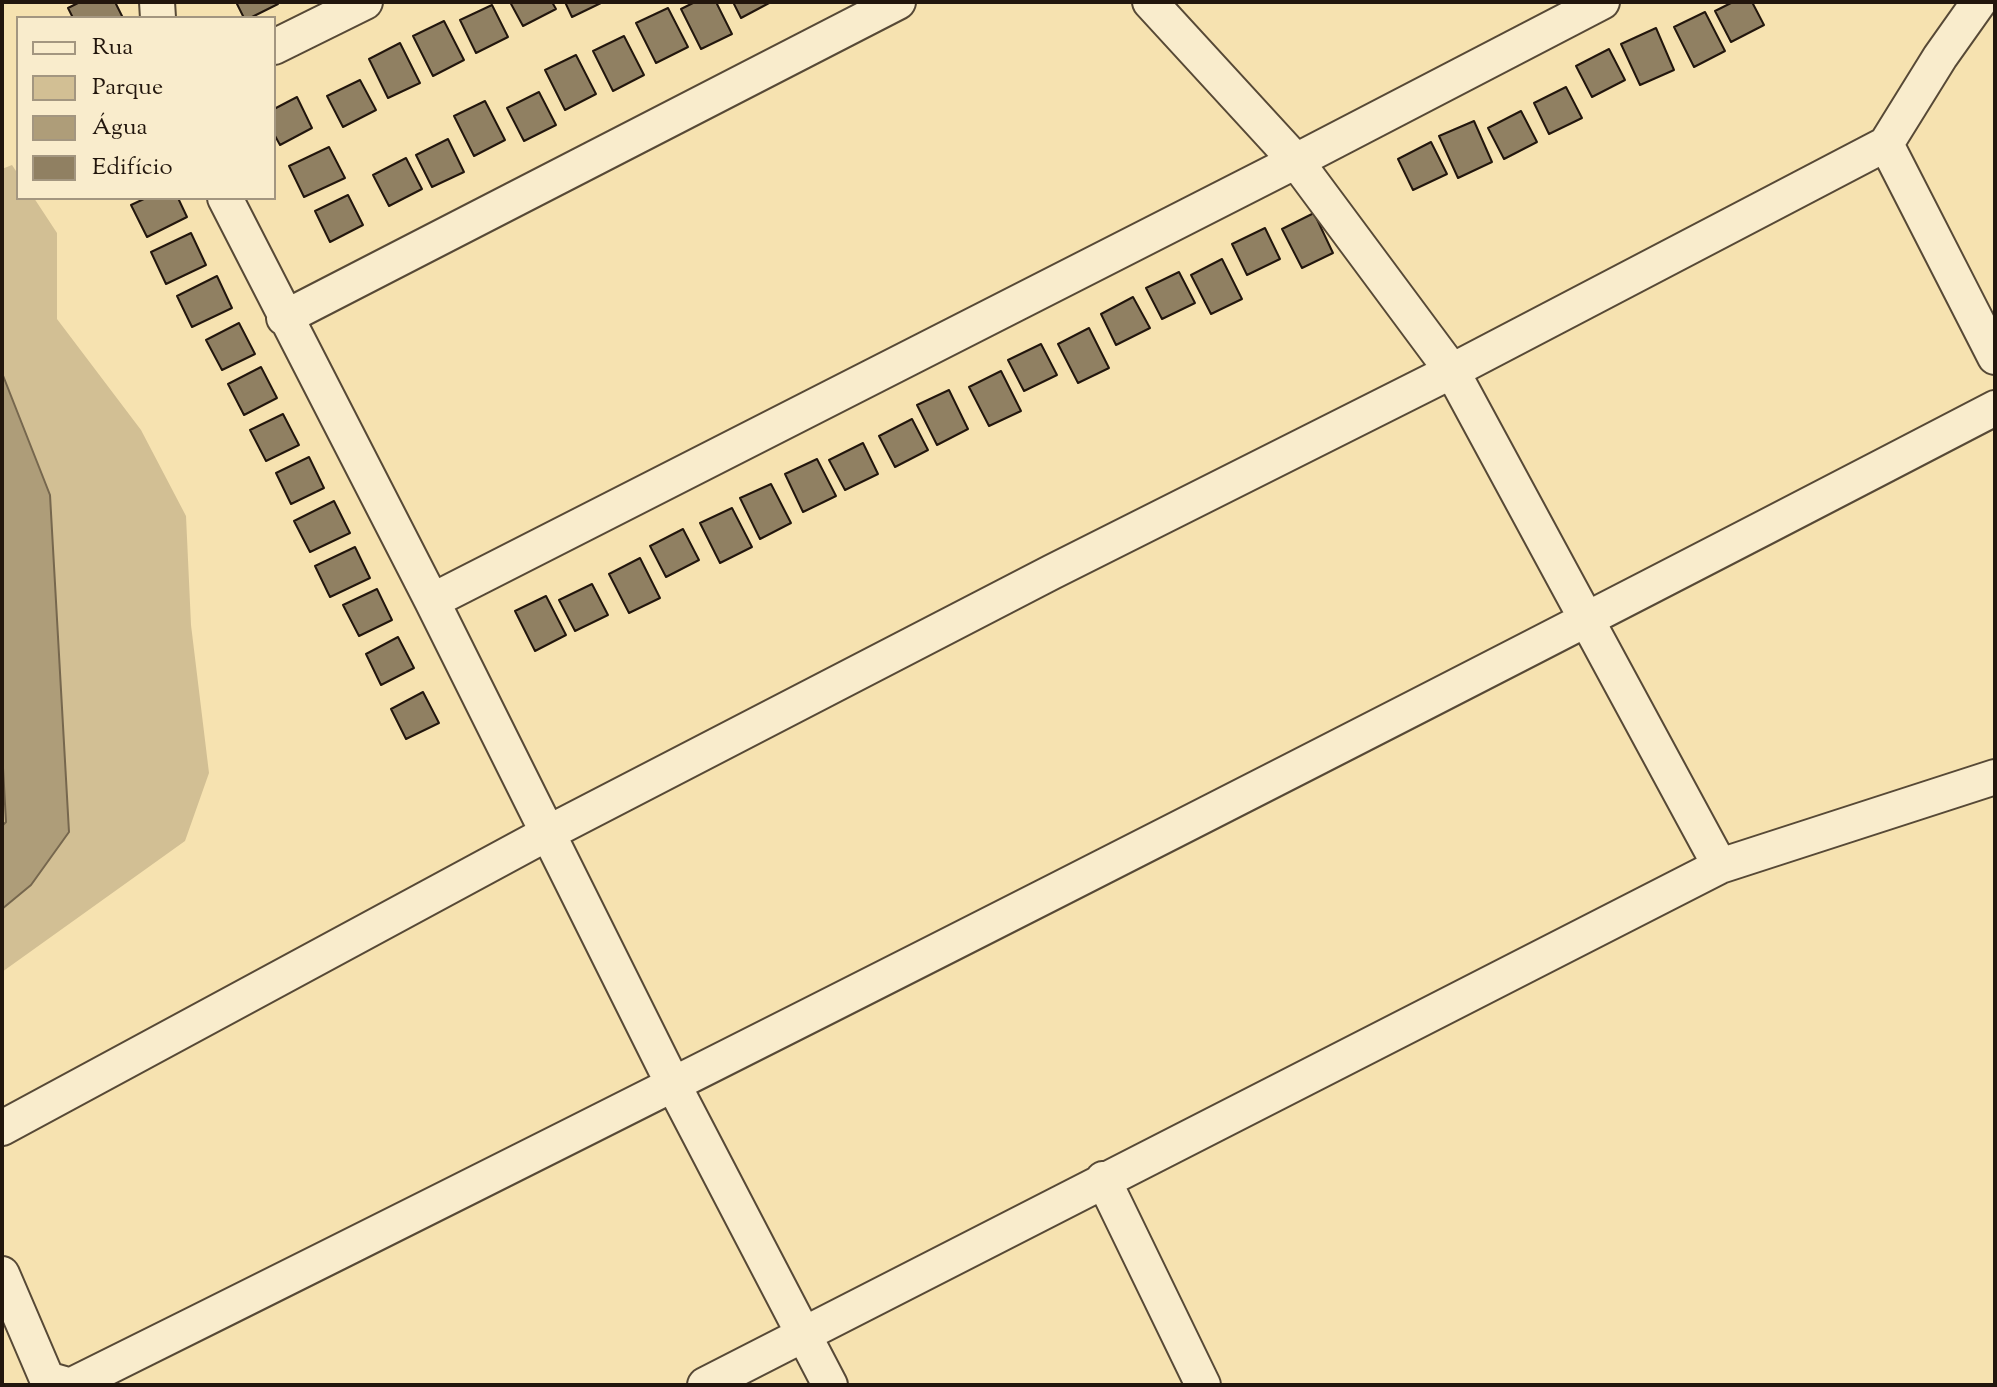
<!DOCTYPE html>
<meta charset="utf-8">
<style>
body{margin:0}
#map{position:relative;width:1997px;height:1387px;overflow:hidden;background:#f6e2b0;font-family:"Sorts Mill Goudy",serif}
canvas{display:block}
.frame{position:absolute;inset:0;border:4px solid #22160d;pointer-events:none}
.legend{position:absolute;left:16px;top:16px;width:260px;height:184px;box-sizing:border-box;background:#f9eccc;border:2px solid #a39680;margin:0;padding:10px 14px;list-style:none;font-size:24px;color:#22160d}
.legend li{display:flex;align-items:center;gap:16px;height:40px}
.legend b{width:40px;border:2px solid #a39680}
</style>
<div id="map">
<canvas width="1997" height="1387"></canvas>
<div class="frame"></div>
<ul class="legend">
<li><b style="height:10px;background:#f9eccc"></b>Rua</li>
<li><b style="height:22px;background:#d2bf94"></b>Parque</li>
<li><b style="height:22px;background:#ae9d79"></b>Água</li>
<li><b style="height:22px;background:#908062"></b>Edifício</li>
</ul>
</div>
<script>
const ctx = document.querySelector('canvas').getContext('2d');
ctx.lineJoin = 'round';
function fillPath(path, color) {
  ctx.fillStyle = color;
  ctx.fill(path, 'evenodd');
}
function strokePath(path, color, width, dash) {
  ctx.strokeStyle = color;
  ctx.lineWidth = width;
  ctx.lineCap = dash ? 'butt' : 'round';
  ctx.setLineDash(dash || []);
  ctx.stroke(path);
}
fillPath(new Path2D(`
 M 12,165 L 18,174 L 18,198 L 34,198 L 57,233 L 57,319 L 141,430 L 186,516 L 191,625 L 209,773 L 185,841 L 2,972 L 2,169 Z`), '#d2bf94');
const water = new Path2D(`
 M 2,373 L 50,495 L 69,832 L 31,885 L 2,909 L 2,826 L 6,822 L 2,750 Z`);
fillPath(water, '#ae9d79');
strokePath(water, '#76674e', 2);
const building = new Path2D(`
 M 80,2 L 115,2 L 123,18 L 73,18 L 68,8 Z
 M 236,2 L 277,2 L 278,4 L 250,18 L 244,18 Z
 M 510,2 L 552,2 L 556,9 L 523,26 Z
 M 565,2 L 603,2 L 572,17 Z
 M 695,2 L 716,2 L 732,34 L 701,49 L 681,9 Z
 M 733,2 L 771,2 L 741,18 Z
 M 1733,2 L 1752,2 L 1764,25 L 1731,42 L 1715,11 Z
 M 492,5 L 508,37 L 476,53 L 460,20 Z
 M 668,8 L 688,47 L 656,63 L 636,23 Z
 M 1705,12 L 1725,51 L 1694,67 L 1674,27 Z
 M 444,21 L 464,60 L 433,76 L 413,36 Z
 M 1656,28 L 1674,70 L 1640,85 L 1621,44 Z
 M 624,36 L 644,75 L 613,91 L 593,51 Z
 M 400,43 L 420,83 L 388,98 L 369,59 Z
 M 1609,49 L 1625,80 L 1592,97 L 1576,66 Z
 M 576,55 L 596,94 L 565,110 L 545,70 Z
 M 360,80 L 376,110 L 343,127 L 327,96 Z
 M 1566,87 L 1582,118 L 1549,134 L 1534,103 Z
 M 539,92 L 556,125 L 524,141 L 507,108 Z
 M 297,97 L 312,128 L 280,145 L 274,134 L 274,109 Z
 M 485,101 L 505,140 L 474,156 L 454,116 Z
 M 1521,111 L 1537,142 L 1504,159 L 1488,128 Z
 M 1474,121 L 1492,162 L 1458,178 L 1439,136 Z
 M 448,139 L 464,172 L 432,187 L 416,155 Z
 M 1431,142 L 1447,174 L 1413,190 L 1398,159 Z
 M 329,147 L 345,178 L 304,197 L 289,166 Z
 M 406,158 L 422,189 L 389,206 L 373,175 Z
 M 348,195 L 363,225 L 330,242 L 315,211 Z
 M 146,198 L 178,198 L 187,217 L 147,237 L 131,205 Z
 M 1314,213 L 1333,253 L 1302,268 L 1282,229 Z
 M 1265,228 L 1280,259 L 1247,275 L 1232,244 Z
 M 191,233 L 206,265 L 166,284 L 151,252 Z
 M 1222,259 L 1242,299 L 1211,314 L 1191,275 Z
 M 1179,272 L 1195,303 L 1162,319 L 1146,288 Z
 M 217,276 L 232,308 L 192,327 L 177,296 Z
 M 1133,297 L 1150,328 L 1116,345 L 1101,314 Z
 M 239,323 L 255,354 L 222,370 L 206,340 Z
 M 1089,328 L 1109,368 L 1078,383 L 1058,344 Z
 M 1041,344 L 1057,375 L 1024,391 L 1008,360 Z
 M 261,367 L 277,398 L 244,415 L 228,384 Z
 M 1001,371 L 1021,411 L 989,426 L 969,387 Z
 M 949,390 L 968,429 L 937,445 L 917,405 Z
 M 283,414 L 299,445 L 266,461 L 250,430 Z
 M 912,419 L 928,450 L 895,467 L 879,436 Z
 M 863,443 L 878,474 L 845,490 L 829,460 Z
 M 309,457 L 324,488 L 291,504 L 276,473 Z
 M 817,459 L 836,496 L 803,512 L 785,474 Z
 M 771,484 L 791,523 L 760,539 L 740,498 Z
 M 334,501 L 350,533 L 310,552 L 294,521 Z
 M 732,508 L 752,547 L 720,563 L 700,523 Z
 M 683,529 L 699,560 L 666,577 L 650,546 Z
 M 355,547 L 370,578 L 330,597 L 315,566 Z
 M 640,558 L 660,598 L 629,613 L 609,574 Z
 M 592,584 L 608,615 L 575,631 L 559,600 Z
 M 377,589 L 392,620 L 359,636 L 343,605 Z
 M 546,596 L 566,635 L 535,651 L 515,611 Z
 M 398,637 L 414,668 L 381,685 L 366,654 Z
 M 423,692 L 439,723 L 406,739 L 391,709 Z`);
fillPath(building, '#908062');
strokePath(building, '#22160d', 2);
const street = new Path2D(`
 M 157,2 L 158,18
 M 1150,2 L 1296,161 L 1452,371 L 1720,866
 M 1979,2 L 1940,57 L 1886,144 L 1995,357
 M 274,47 L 365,2
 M 225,198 L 432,601 L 674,1086 L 830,1385
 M 284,318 L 898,2
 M 432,601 L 1296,161 L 1602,2
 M 2,1128 L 548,833 L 1052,572 L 1452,371 L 1886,144
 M 1103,1179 L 1203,1385
 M 2,1274 L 47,1379 L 68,1385
 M 72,1385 C 716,1065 1357,740 1995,408
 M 705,1385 L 1720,866 L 1995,777`);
strokePath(street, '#574936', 38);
strokePath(street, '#f9eccc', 34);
</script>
